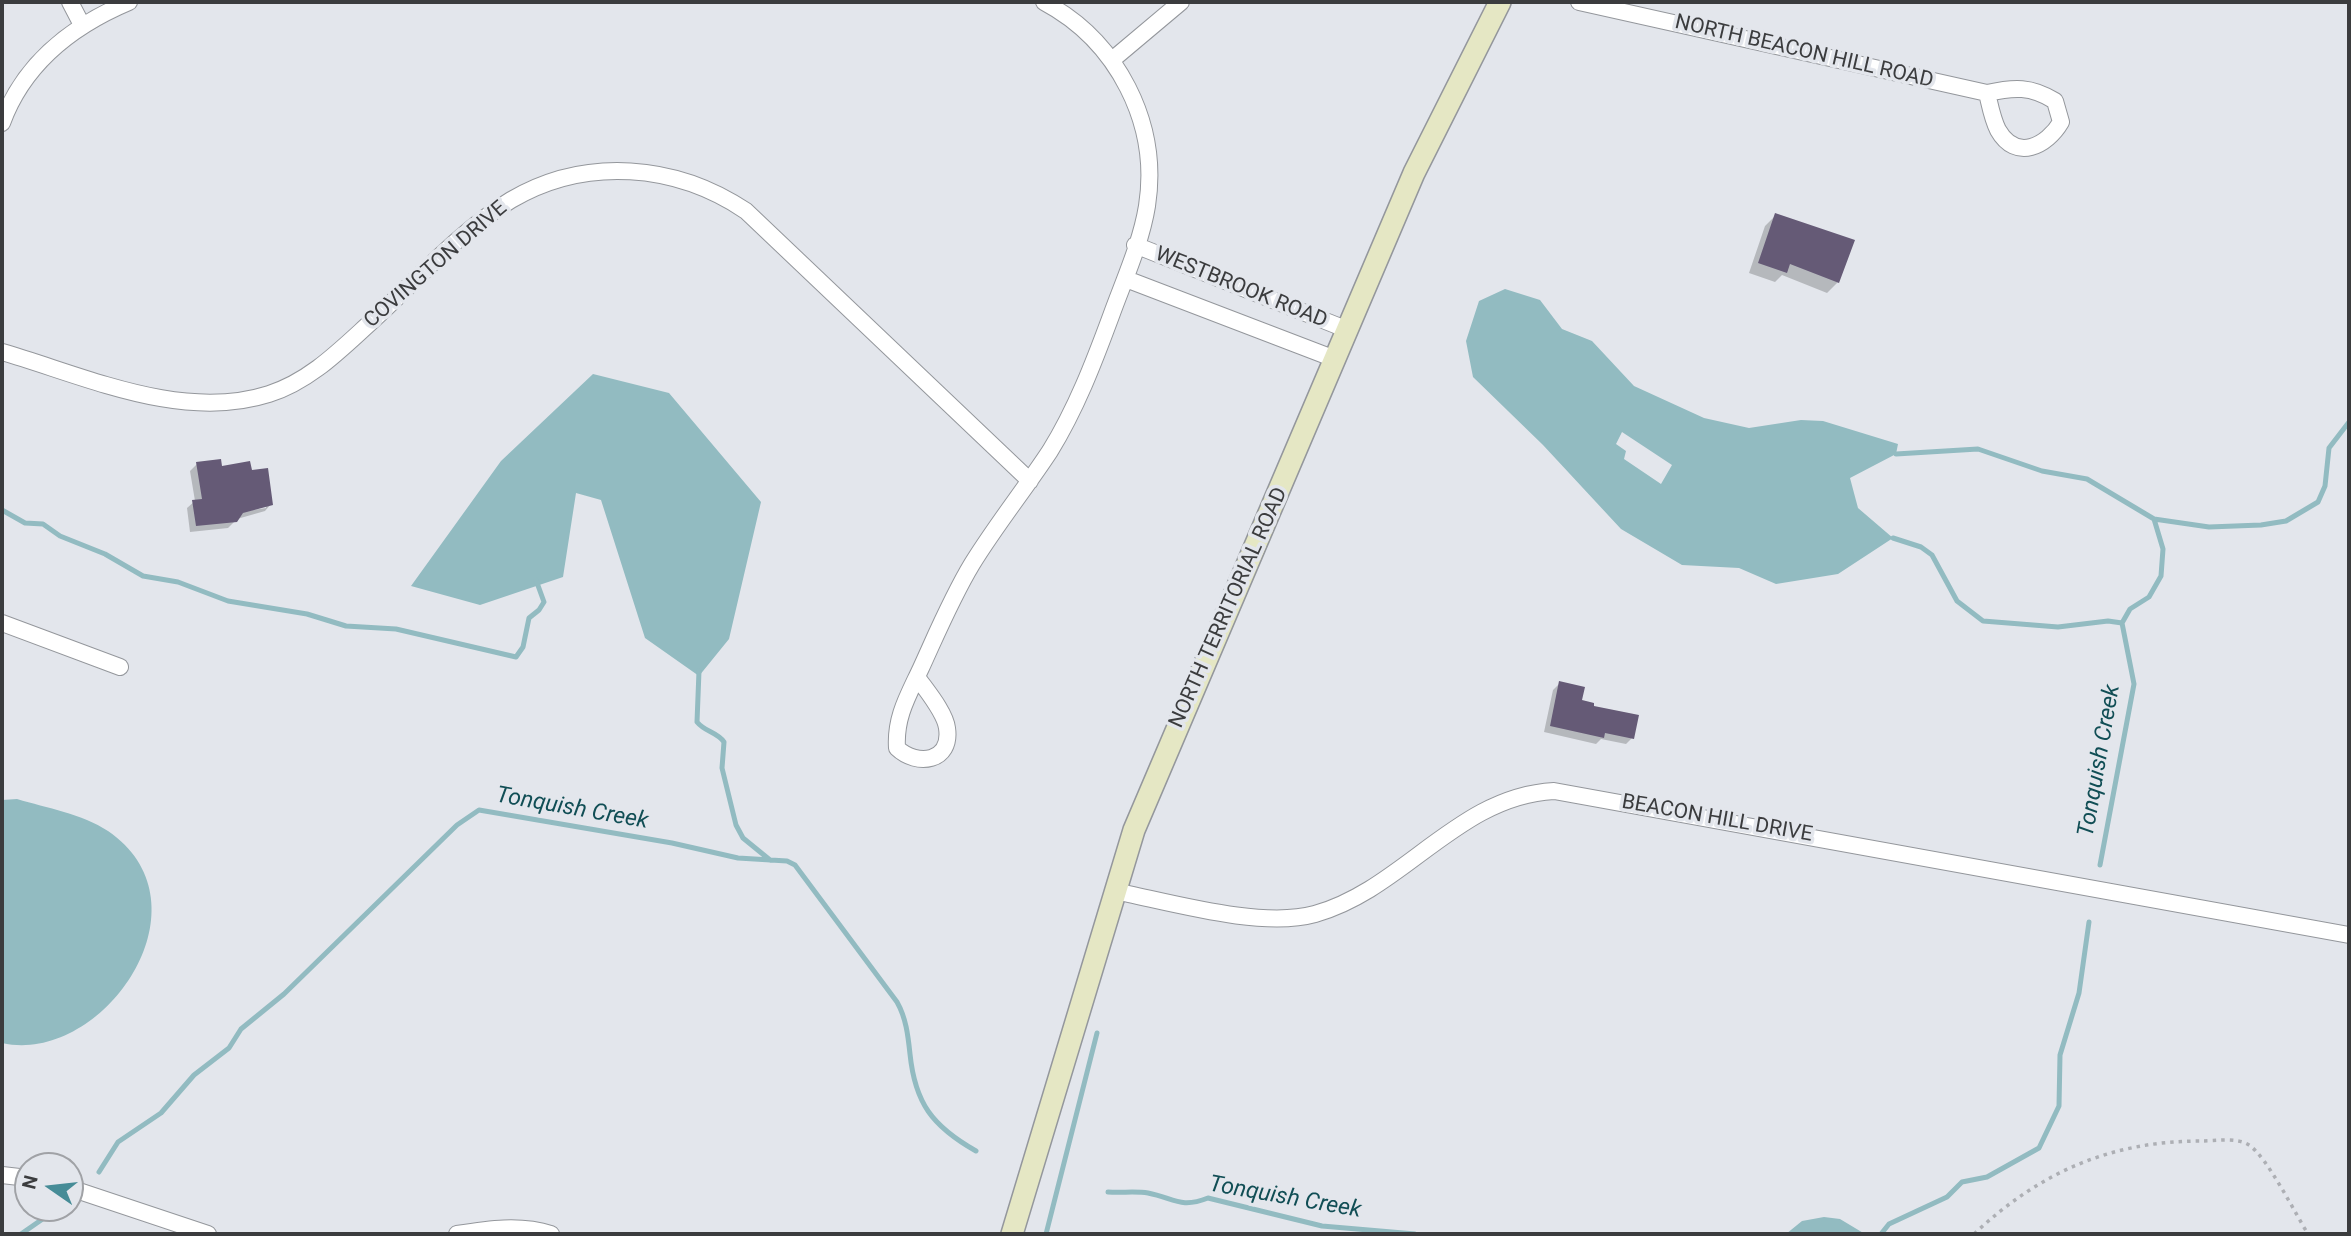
<!DOCTYPE html>
<style>
body{margin:0}
#map{position:relative;width:2351px;height:1236px;overflow:hidden;background:#e3e6ec;font-family:Roboto,sans-serif}
canvas{display:block}
.frame{position:absolute;inset:0;border:4px solid #3b3c3e;pointer-events:none}
.north{position:absolute;left:14px;top:1152px;width:70px;height:70px;box-sizing:border-box;background:#e3e6ec;border:2px solid #a0a2a6;border-radius:50%;rotate:284deg;font-size:19px;font-weight:700;line-height:28px;text-align:center;color:#3b3c3e}
.north::after{content:'';display:block;margin:auto;width:24px;height:32px;background:#468c97;clip-path:polygon(50% 0,100% 100%,50% 72%,0 100%)}
</style>
<div id="map">
<canvas width="2351" height="1236"></canvas>
<div class="frame"></div>
<div class="north">N</div>
</div>
<script>
const ctx = document.querySelector('canvas').getContext('2d');
ctx.lineJoin = 'round';
function fillPath(path, color) {
  ctx.fillStyle = color;
  ctx.fill(path, 'evenodd');
}
function strokePath(path, color, width, dash) {
  ctx.strokeStyle = color;
  ctx.lineWidth = width;
  ctx.lineCap = dash ? 'butt' : 'round';
  ctx.setLineDash(dash || []);
  ctx.stroke(path);
}
function drawText(font, color, halo, rows, align = 'center') {
  ctx.font = font + ' Roboto,sans-serif';
  ctx.lineWidth = 7;
  ctx.setLineDash([]);
  ctx.textBaseline = 'middle';
  ctx.strokeStyle = halo;
  ctx.fillStyle = color;
  for (const [text, x, y, turn = 0] of rows) {
    ctx.save();
    ctx.translate(x, y);
    ctx.rotate((+turn || 0) * Math.PI / 180);
    ctx.textAlign = isNaN(turn) ? turn : align;
    if (halo) ctx.strokeText(text, 0, 0);
    ctx.fillText(text, 0, 0);
    ctx.restore();
  }
}
fillPath(new Path2D(`
 M 1505,289 L 1540,300 L 1562,329 L 1592,341 L 1634,386 L 1704,418 L 1749,428 L 1801,420 L 1823,421 L 1898,444 L 1896,454 L 1850,478 L 1858,508 L 1893,538 L 1838,574 L 1776,584 L 1739,568 L 1682,565 L 1621,529 L 1543,445 L 1473,377 L 1466,341 L 1479,301 ZM 1622,432 L 1672,465 L 1661,484 L 1624,459 L 1626,451 L 1616,444 Z
 M 593,374 L 669,393 L 761,502 L 729,639 L 699,676 L 645,638 L 601,500 L 576,493 L 563,577 L 480,605 L 411,586 L 501,461 Z
 M 17,799 C 47,808 82,814 108,831 C 216,905 102,1066 2,1043 L 2,800 Z
 M 1824,1217 L 1840,1219 L 1865,1234 L 1786,1234 L 1802,1221 Z`), '#92bbc1');
fillPath(new Path2D(`
 M 1776,215 L 1838,282 L 1827,293 L 1782,275 L 1775,282 L 1749,273 L 1765,226 Z
 M 197,464 L 250,472 L 271,504 L 265,511 L 237,519 L 228,528 L 190,532 L 187,508 L 195,501 L 190,471 ZM 266,504 L 266,508 L 246,511 Z
 M 1560,683 L 1580,701 L 1632,738 L 1626,744 L 1601,739 L 1596,744 L 1544,732 L 1553,690 Z`), '#0003');
strokePath(new Path2D(`
 M 1896,454 L 1978,449 L 2042,471 L 2087,479 L 2154,519 L 2209,527 L 2261,525 L 2286,521 L 2318,502 L 2325,486 L 2329,448 L 2349,422
 M 2,510 L 25,523 L 43,524 L 60,536 L 105,554 L 143,576 L 178,582 L 228,601 L 307,614 L 346,626 L 396,629 L 516,657 L 523,647 L 529,618 L 539,610 L 544,602 L 536,580
 M 1893,538 L 1921,547 L 1932,555 L 1957,601 L 1983,621 L 2058,627 L 2108,621 L 2122,623
 M 699,671 L 697,722 C 705,732 717,732 724,742 L 722,768 L 736,825 L 743,838 L 770,860
 M 2100,865 L 2134,684 L 2122,623 L 2130,609 L 2149,597 L 2161,576 L 2163,549 L 2154,519
 M 99,1172 L 118,1142 L 161,1113 L 194,1075 L 229,1048 L 241,1029 L 284,994 L 457,825 L 479,810 L 672,843 L 738,858 L 787,861 L 795,865 L 897,1002 C 906,1018 908,1035 910,1054 C 915,1103 932,1126 976,1151
 M 1108,1192 C 1121,1193 1136,1191 1148,1193 C 1174,1198 1180,1209 1208,1198 L 1322,1226 L 1415,1234
 M 21,1234 L 57,1209
 M 1046,1234 L 1097,1033
 M 1881,1234 L 1889,1224 L 1947,1197 L 1962,1182 L 1987,1177 L 2039,1148 L 2059,1106 L 2060,1055 L 2079,993 L 2089,922`), '#92bbc1', 5);
fillPath(new Path2D(`
 M 1775,213 L 1855,240 L 1839,283 L 1790,264 L 1787,273 L 1758,263 Z
 M 221,459 L 222,466 L 250,461 L 252,470 L 268,468 L 273,505 L 243,513 L 237,522 L 196,526 L 192,500 L 202,499 L 196,462 Z
 M 1559,681 L 1585,687 L 1582,700 L 1594,703 L 1594,706 L 1639,715 L 1634,739 L 1605,733 L 1604,738 L 1550,726 Z`), '#655a76');
const minor = new Path2D(`
 M 70,2 L 82,25
 M 1579,2 L 1987,93 C 2014,87 2031,86 2055,101 L 2061,122 C 2047,146 2016,162 1998,130 C 1992,118 1990,105 1987,93
 M 1112,60 L 1181,2
 M 2,123 C 24,63 72,26 129,2
 M 1135,245 L 1348,330
 M 1126,279 L 1335,359
 M 2,352 C 85,376 182,422 269,394 C 310,381 340,350 372,321 C 416,281 460,231 511,200 C 586,156 676,164 746,211 L 1030,481
 M 2,623 L 120,667
 M 917,677 C 926,690 945,712 947,728 C 952,762 917,767 897,748 C 895,717 908,696 921,668 C 937,633 952,597 972,564 C 996,525 1025,489 1050,451 C 1076,409 1094,362 1111,316 C 1124,280 1141,243 1147,206 C 1160,123 1117,41 1044,2
 M 1114,891 C 1170,902 1261,929 1315,914 C 1404,889 1458,796 1554,791 L 2349,935
 M 2,1175 L 28,1178
 M 70,1188 L 208,1234
 M 457,1234 C 488,1229 520,1224 551,1234`);
const secondary = new Path2D(`
 M 1012,1234 L 1134,830 L 1414,173 L 1500,2`);
strokePath(minor, '#94979c', 18);
strokePath(secondary, '#94979c', 24);
strokePath(new Path2D(`
 M 1974,1234 C 2040,1172 2111,1141 2201,1141 C 2215,1141 2237,1137 2249,1145 C 2267,1157 2295,1213 2308,1234`), '#adafb4', 3.5, [3.5, 5]);
strokePath(minor, '#fff', 16);
strokePath(secondary, '#e5e7c4', 21);
drawText('21px', '#3b3c3e', '#e3e6ec', [
 ["NORTH BEACON HILL ROAD",1804,52,13],
 ["COVINGTON DRIVE",436,265,-41],
 ["WESTBROOK ROAD",1241,288,22],
 ["NORTH TERRITORIAL ROAD",1229,608,-66],
 ["BEACON HILL DRIVE",1717,819,10]
]);
drawText('italic 23px', '#114e55', '#e3e6ec', [
 ["Tonquish Creek",2100,761,-80],
 ["Tonquish Creek",572,809,10],
 ["Tonquish Creek",1285,1198,10]
]);
</script>
